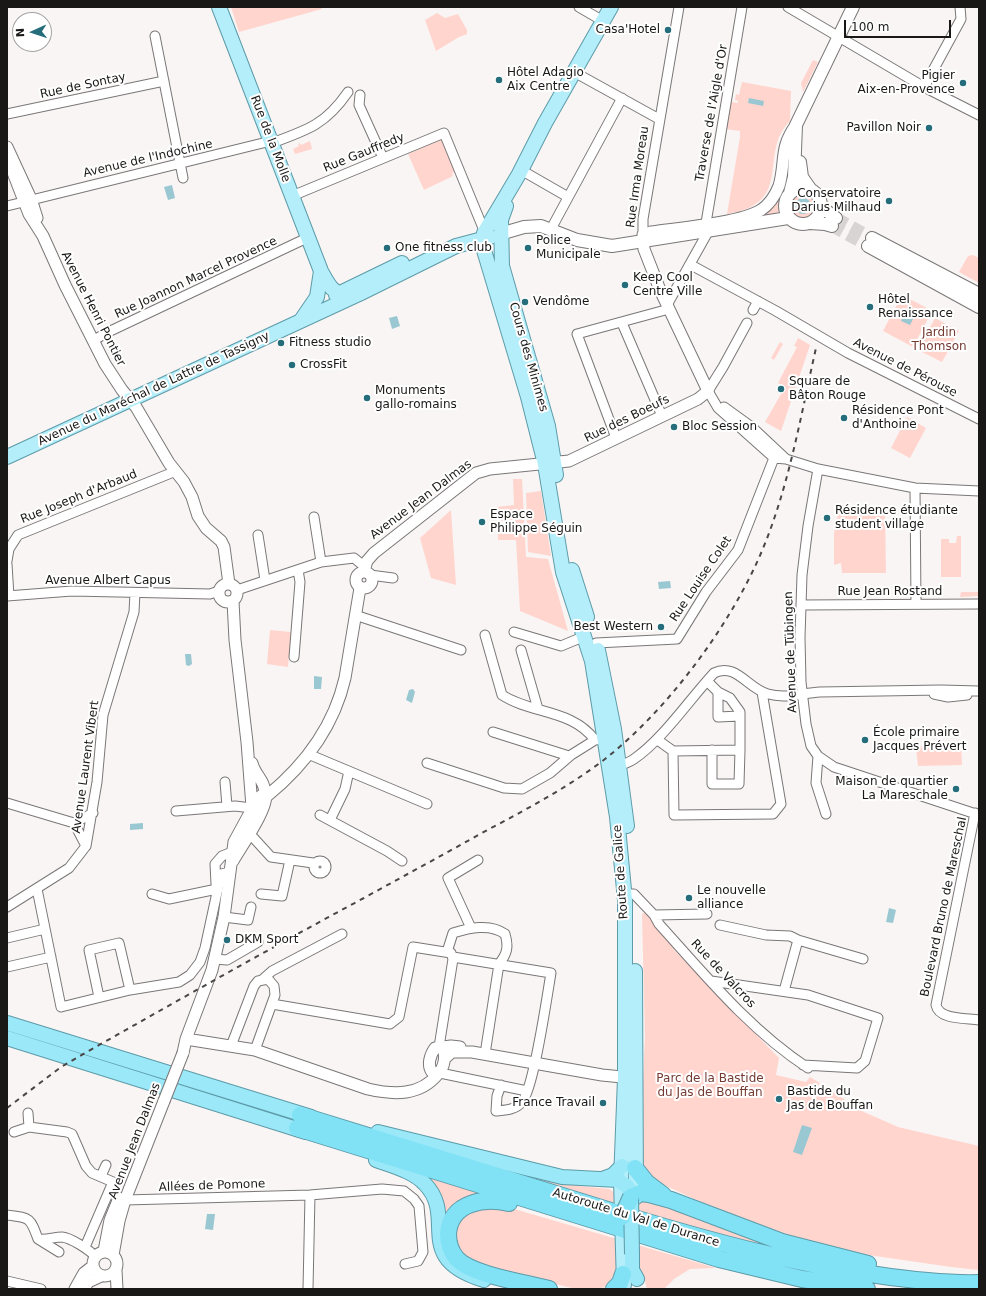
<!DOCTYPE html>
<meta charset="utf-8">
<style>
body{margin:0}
#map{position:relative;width:986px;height:1296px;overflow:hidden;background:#f9f5f4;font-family:"DejaVu Sans",sans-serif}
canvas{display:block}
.frame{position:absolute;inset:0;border:8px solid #191817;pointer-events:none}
.north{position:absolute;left:12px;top:12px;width:40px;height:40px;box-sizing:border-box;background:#fff;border:1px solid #a3a3a2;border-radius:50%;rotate:267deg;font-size:11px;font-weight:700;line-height:16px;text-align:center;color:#191817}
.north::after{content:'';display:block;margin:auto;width:14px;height:18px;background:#266d7b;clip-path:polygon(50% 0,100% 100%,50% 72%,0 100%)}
.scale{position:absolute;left:844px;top:20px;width:107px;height:18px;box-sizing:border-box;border:2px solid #191817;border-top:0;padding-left:5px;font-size:12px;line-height:14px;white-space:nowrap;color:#191817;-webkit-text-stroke:3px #fff;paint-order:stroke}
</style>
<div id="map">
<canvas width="986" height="1296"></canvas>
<div class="frame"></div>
<div class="north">N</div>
<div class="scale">100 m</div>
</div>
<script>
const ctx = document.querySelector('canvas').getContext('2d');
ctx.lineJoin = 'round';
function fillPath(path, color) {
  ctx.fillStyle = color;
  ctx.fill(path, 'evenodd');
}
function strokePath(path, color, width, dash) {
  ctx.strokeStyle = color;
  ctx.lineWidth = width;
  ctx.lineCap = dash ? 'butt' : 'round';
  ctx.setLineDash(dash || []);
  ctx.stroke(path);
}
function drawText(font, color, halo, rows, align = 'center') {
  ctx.font = font + ' "DejaVu Sans",sans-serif';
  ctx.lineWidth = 4;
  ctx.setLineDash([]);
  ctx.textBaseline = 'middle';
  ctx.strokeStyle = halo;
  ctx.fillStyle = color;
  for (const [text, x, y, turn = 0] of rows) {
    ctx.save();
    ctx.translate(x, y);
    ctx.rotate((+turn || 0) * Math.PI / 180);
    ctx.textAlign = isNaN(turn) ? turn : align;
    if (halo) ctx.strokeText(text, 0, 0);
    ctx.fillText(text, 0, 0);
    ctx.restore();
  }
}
fillPath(new Path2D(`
 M 231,7 L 321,7 L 322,9 L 239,32 Z
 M 437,13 L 445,18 L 458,14 L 467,30 L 467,34 L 459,37 L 436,51 L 425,20 Z
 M 813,60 L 818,62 L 803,92 L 801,83 Z
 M 742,82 L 791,91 L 790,121 C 757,153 796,203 727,214 L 740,137 L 740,131 L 725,129 L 731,102 L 738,103 L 738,101 L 735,100 L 736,94 L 739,95 Z
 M 443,139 L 457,171 L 452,173 L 453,176 L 424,190 L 408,154 Z
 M 310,141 L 312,149 L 295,154 L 293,149 L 299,146 L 298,144 L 300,143 L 301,145 Z
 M 786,148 C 788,154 790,160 790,166 C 791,182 779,197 781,212 L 763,217 L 762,212 L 768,207 Z
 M790 206a13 13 0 1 1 26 0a13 13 0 1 1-26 0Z
 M 973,255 L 979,258 L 979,283 L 959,272 L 968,256 Z
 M 902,295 L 929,309 L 930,315 L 913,347 L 883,331 Z
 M 935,318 L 959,331 L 942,362 L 918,350 Z
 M 798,338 L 810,345 L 781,431 L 765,422 L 785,387 L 778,383 L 797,347 L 794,346 Z
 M 780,342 L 783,344 L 774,360 L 771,358 Z
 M 907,417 L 926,428 L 910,458 L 891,448 Z
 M 513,479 L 522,479 L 526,557 L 548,559 L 568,631 L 520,611 L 516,540 L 498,540 L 498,533 L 516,530 L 515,520 L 499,521 L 496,507 L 514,505 Z
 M 541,491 L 551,556 L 528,552 L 526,493 Z
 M 840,504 L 885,514 L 886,573 L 842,573 L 841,563 L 834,565 L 834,533 Z
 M 451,510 L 456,585 L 431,578 L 420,538 Z
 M 957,536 L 961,536 L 961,577 L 941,577 L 941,539 L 949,539 L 949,543 L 956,543 Z
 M 961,592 L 979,592 L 979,596 L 960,597 Z
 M 270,630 L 291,632 L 288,667 L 267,664 Z
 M 961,743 L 962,765 L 918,766 L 916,747 Z
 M 646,912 L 675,951 L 779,1058 L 776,1075 L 806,1082 L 810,1077 L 820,1083 L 817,1088 L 827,1095 L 830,1090 L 864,1112 L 898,1127 L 979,1146 L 979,1270 L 951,1267 L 841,1251 L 786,1234 L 714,1208 L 664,1185 L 649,1175 L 641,1163 L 640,1154 L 645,1037 L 642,914 Z
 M 453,1154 L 580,1186 L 609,1189 L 612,1191 L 644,1200 L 652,1199 L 832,1263 L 707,1233 Z
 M 416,1172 L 493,1196 L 511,1208 L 716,1268 L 690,1269 L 674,1279 L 664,1289 L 647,1289 L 644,1278 L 615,1271 L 612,1282 L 606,1287 L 595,1289 L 572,1288 L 491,1269 L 458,1255 Z`), '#ffd5ce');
fillPath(new Path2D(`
 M 749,98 L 764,101 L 763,106 L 748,103 Z
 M 172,185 L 175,198 L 168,200 L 164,187 Z
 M795 206a8 8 0 1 1 16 0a8 8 0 1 1-16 0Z
 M 905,311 L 915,315 L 910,325 L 901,321 Z
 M 397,316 L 400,326 L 392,329 L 389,318 Z
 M 670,581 L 671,588 L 659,589 L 658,582 Z
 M 185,654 L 191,654 L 192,664 L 189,666 L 186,665 Z
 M 314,676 L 322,677 L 321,689 L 314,689 Z
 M 409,690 L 413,689 L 415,692 L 412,703 L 406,700 Z
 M 143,823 L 143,829 L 130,830 L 130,824 Z
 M 889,908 L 896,910 L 893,923 L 886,922 Z
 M 802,1125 L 812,1128 L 802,1155 L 793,1152 Z
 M 207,1214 L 215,1214 L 213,1230 L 205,1229 Z`), '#99c7d2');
strokePath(new Path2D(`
 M 836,218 L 872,238
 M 832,226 L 868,246`), '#d7d4d3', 12, [12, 6]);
const minor = new Path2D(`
 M 579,7 L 603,21
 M 788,7 L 924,87 L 979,115
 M 155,36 L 183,178
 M 574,72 L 659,119
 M 924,87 L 961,19 L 960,7
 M 360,95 L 359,105 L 383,158
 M 7,114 L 164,81
 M 272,143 C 308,130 326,124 348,92
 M 521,170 L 568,197
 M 292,196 L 444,133 L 483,228
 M 7,206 L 271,141
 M 551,229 L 622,98
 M 643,235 L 643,219 L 679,7
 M 691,265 L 776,311 L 848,353 L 979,419
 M 667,305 L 709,230 L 706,223 L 742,7
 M 753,310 L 758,301
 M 622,323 L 662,416
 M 747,323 L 723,367 L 708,391 L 718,408 L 774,458 L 786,459 L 818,469 L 915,488 L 979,491
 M 93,341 L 104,334 L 309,237
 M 724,407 L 753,428 L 786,459
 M 616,438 L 577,334 L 669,309
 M 818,469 L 808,526 L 802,575 L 800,637 L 801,682 L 806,724 L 811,746 L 818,756 L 834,767 L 979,815
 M 915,488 L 916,604
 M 314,517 L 321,562
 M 258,535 L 265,580
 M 7,561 L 9,549 L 18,535 L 176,471
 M 7,564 L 9,596
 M 370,575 L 393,578
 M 237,590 L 321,562 L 354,558 L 365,567
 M 7,596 L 72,591 L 210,594 L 219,591
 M 801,605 L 979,604
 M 355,615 L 461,650
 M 514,632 L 561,646 L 585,636
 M 485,635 L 502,695 C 531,714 572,709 595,740
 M 596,643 L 677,639 L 706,592 L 738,550 L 774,458
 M 521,650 L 538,709
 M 294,657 L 300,582 L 298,570
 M 718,692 L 718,717 L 740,716
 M 934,694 L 948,697 L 967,695
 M 493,732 L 569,756
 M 659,741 L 673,751 L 740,750 L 740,712 L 730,698 L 718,692 L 707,681
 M 712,750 L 712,784 L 739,784 L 740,750
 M 673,751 L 674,815 L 773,814 L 781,804 L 762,692
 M 308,754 L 427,804
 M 818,756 L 816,783 L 826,814
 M 427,763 L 504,788 L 522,789 L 550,773 L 571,755 L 595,740 L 608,738
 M 614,763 C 620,766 628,763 634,759 C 663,739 689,700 714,673 C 736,662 748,689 768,694 C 786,699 802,693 820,692 L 941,690 L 979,691
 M 225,782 L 227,806
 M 7,803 L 74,823
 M 176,811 L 235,806 L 252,808
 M 975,813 L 936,1005 C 939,1020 966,1018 979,1020
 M 320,815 L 387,851 L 402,861
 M 330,820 L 345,789 L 349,771
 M 74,823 L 86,846
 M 74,823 L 93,813
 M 250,834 L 271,857 L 313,863
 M314 867a6 6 0 1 1 12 0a6 6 0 1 1-12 0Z
 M 216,884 L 215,864 L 222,856 L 232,852
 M 37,889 L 61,1007 L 130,990 L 179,982 L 190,975 L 200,962 L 205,948 L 221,874 L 230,872
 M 152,894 L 169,899 L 217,889
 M 261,894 L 282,896 L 290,860
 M 625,894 L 634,894 L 654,915 L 659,924 C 705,975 750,1030 808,1068
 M 7,907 L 69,868 L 86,846 L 97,782 L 103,715 L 134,612 L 135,593
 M 654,915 L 707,914
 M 224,917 L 248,920 L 251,907
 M 720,925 L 766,935 L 790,936 L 798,940
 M 471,928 L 448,878 L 478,860
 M 7,938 L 45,929
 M 447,952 L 453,933 C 469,928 490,923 505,934 C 509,947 507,954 499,964 L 485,1054
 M 453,957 L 551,973 C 547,996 534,1088 522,1102 C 515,1110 506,1110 496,1111 L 497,1096 L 501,1085
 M 214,959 L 227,960 L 258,942
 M 7,967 L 51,957
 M 263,979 L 272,971 L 342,934
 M 711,981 L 808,995 L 878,1018 L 865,1061 L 857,1068 L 803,1065
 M 784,991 L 798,940 L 863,959
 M 99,997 L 89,950 L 119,943 L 130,990
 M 272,1004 L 390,1024 L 399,1017 L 413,947 L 451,953 L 453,959 L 439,1047
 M 231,1046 L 254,986 L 258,981 L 268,979 L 274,986 L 275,995 L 255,1050
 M 440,1073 L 527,1091
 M 28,1113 L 29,1127
 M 14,1132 L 29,1127 L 67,1132 L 72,1134 L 86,1166 L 92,1173 L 113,1182 L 85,1247
 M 101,1176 L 106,1165
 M 120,1203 L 125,1200 L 310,1195 L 382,1189 L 404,1191 L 414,1199 L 419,1206 L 423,1252 L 418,1261 L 405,1264
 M 7,1215 C 30,1218 30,1217 38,1239 L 59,1252
 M 39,1239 C 47,1240 54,1237 62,1237 C 71,1238 88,1249 95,1256
 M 7,1281 L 41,1289
 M 308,1289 L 310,1195`);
const tertiary = new Path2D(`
 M 7,147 L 31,199 L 37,218
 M 7,157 L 29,214 L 43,236 L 65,285 L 105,364 L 122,390 L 136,407 L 169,463 L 184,482 L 192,497 L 198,516 L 206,528 L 221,541 L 224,547 L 229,584
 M 364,571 L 367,561 L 374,553 L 476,473 L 490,469 L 569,461 L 698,399 L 708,391 L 660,290 L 644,249 L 643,235 L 651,232 C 678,228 740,223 761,210 C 770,204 775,196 779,186 C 786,162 779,148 796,125
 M356 580a8 8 0 1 1 16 0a8 8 0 1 1-16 0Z
 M219 593a9 9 0 1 1 18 0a9 9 0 1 1-18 0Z
 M 233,601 L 235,640 L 247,742 L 252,807
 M 252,763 C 255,775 265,781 265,793
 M 267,796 C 305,765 334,726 345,678 L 360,588
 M 233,861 C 239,850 272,803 265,793
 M 186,1039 L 255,1050 L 368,1089 C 394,1095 420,1096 438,1074
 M 442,1047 C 447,1055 444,1068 438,1074 L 432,1072 C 427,1065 430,1055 435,1048 L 451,1046 L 460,1047
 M 183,1053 L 186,1039 L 212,970 L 224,917 L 234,842 L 258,798 L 265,793
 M 445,1058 L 452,1052 L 472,1052 L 602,1075 L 632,1078
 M 104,1251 L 110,1220 L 119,1198
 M93 1264a12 12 0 1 1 24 0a12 12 0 1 1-24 0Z
 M 113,1255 L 119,1221 L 125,1200 L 164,1101
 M 116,1270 L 117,1289
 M 75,1289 L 84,1273 L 93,1266
 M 84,1289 L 88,1282 L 101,1276`);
const secondary = new Path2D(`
 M 800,162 L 802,177 L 811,190
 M785 206a18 18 0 1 1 36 0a18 18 0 1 1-36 0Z
 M 790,193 L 794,177 L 796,125 L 853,7
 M 821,207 L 836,218
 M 810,223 L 825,224 L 832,226
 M 500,234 L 524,227 L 541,226 L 577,240 L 612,246 L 788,218
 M 872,238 L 979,294
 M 868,246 L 979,307`);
const primary = new Path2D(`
 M 219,7 L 321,271 C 332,291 332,293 355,296
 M 611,7 L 545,123 L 519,174 L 484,233 L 483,247 L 528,397 L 545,464 L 563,572 L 592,661 L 617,817 L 625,900 L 625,1078 L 621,1181 L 624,1285
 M 506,206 L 501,220 L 502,266 L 548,426 L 556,475
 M 336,295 L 402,263
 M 302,319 L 317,297 L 321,271
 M 7,457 L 359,294 L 456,246 L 490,237
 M 572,570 L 587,617
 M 598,650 L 614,729 L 627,826
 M 635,971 L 636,1197`);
const trunk = new Path2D(`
 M 7,1023 L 311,1117
 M 7,1038 L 306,1132
 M 378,1132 L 562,1177 L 618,1180 L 628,1187 L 631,1197
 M 376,1160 C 392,1166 413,1171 425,1184 C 458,1218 411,1258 484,1280
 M 602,1179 L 613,1175 L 622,1166
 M 632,1254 L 632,1270 L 637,1279`);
const motorway = new Path2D(`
 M 300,1115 C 408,1148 515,1182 624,1215 C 707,1240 790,1263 877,1275 C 911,1280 945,1284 979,1283
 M 297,1128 L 719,1259 L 802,1279 L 867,1289
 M 635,1168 L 647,1183 L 663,1195
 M 631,1197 L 640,1193 L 649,1194 L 671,1200 L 782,1242 L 868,1264
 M 509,1203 C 485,1197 450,1202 448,1234 C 448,1243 451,1252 457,1259 C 472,1275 526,1283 549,1289
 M 614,1289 L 620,1283 L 623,1274`);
strokePath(minor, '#7a7777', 11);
strokePath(tertiary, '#7a7777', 13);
strokePath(secondary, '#7a7777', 14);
strokePath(primary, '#5d9ba8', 16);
strokePath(trunk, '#5d9ba8', 16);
strokePath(motorway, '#5d9ba8', 18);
strokePath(minor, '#fff', 9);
strokePath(tertiary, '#fff', 11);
strokePath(secondary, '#fff', 12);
strokePath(primary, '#b3eefa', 14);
strokePath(trunk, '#9ae8f8', 14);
strokePath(motorway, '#81e2f6', 16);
strokePath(new Path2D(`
 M 7,1108 L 61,1067 L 85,1053 C 177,1001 269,949 362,899 C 402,877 441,856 480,834 C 523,811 566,789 605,759 C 666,711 726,631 758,560 C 788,493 800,419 816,348`), '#494746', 2, [5, 5]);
const tertiaryBridge = new Path2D(`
 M 164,1101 L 183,1053`);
const trunkBridge = new Path2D(`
 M 631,1197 L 632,1254`);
const motorwayBridge = new Path2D(`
 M 622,1217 L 631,1197`);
strokePath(tertiaryBridge, '#7a7777', 13, []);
strokePath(trunkBridge, '#5d9ba8', 16, []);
strokePath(motorwayBridge, '#5d9ba8', 18, []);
strokePath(tertiaryBridge, '#fff', 11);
strokePath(trunkBridge, '#9ae8f8', 14);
strokePath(motorwayBridge, '#81e2f6', 16);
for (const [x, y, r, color] of [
 [668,30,4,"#266d7b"],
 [499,80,4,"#266d7b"],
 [963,83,4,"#266d7b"],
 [929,128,4,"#266d7b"],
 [889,201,4,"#266d7b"],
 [387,248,4,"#266d7b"],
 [528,248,4,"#266d7b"],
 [625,285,4,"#266d7b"],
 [525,302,4,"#266d7b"],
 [870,307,4,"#266d7b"],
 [281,343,4,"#266d7b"],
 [292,365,4,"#266d7b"],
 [781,389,4,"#266d7b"],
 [367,398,4,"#266d7b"],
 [844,418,4,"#266d7b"],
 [674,427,4,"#266d7b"],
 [827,518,4,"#266d7b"],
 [482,522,4,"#266d7b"],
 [661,627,4,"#266d7b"],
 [865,740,4,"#266d7b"],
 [956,789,4,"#266d7b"],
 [689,898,4,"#266d7b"],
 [227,940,4,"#266d7b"],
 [779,1099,4,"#266d7b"],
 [603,1103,4,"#266d7b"]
]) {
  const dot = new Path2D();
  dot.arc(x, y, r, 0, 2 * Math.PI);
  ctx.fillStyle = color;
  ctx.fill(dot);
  strokePath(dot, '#fff', 1.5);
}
drawText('12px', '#191817', '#fff', [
 ["Casa'Hotel",660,30,"right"],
 ["Hôtel Adagio",507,73],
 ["Aix Centre",507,87],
 ["Pigier",955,76,"right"],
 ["Aix-en-Provence",955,90,"right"],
 ["Pavillon Noir",921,128,"right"],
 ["Conservatoire",881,194,"right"],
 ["Darius Milhaud",881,208,"right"],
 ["Police",536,241],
 ["Municipale",536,255],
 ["One fitness club",395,248],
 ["Keep Cool",633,278],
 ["Centre Ville",633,292],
 ["Hôtel",878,300],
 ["Renaissance",878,314],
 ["Vendôme",533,302],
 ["Fitness studio",289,343],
 ["CrossFit",300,365],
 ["Square de",789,382],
 ["Bâton Rouge",789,396],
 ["Monuments",375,391],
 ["gallo-romains",375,405],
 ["Résidence Pont",852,411],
 ["d'Anthoine",852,425],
 ["Bloc Session",682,427],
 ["Résidence étudiante",835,511],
 ["student village",835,525],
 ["Espace",490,515],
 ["Philippe Séguin",490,529],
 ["Best Western",653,627,"right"],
 ["École primaire",873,733],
 ["Jacques Prévert",873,747],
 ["Maison de quartier",948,782,"right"],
 ["La Mareschale",948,796,"right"],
 ["Le nouvelle",697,891],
 ["alliance",697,905],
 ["DKM Sport",235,940],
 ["Bastide du",787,1092],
 ["Jas de Bouffan",787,1106],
 ["France Travail",595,1103,"right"]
], 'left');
drawText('12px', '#191817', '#fff', [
 ["Rue de Sontay",83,86,-12],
 ["Traverse de l'Aigle d'Or",712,113,-80],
 ["Rue de la Molle",270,139,69],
 ["Rue Gauffredy",364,153,-22],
 ["Avenue de l'Indochine",148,159,-13],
 ["Rue Irma Moreau",638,177,-82],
 ["Rue Joannon Marcel Provence",196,278,-25],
 ["Avenue Henri Pontier",93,309,63],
 ["Cours des Minimes",528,357,74],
 ["Avenue de Pérouse",905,368,27],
 ["Avenue du Maréchal de Lattre de Tassigny",154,389,-25],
 ["Rue des Boeufs",627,419,-26],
 ["Rue Joseph d'Arbaud",79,497,-22],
 ["Avenue Jean Dalmas",421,500,-37],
 ["Rue Louise Colet",701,579,-56],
 ["Avenue Albert Capus",108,581],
 ["Rue Jean Rostand",890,592],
 ["Avenue de Tübingen",791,652,-92],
 ["Avenue Laurent Vibert",86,767,-82],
 ["Route de Galice",621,872,-94],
 ["Boulevard Bruno de Mareschal",944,907,-78],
 ["Rue de Valcros",723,974,47],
 ["Avenue Jean Dalmas",135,1141,-69],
 ["Allées de Pomone",212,1186,-2],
 ["Autoroute du Val de Durance",636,1218,17]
]);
drawText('12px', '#743b33', '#fff', [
 ["Jardin",939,333],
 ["Thomson",939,347],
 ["Parc de la Bastide",710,1079],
 ["du Jas de Bouffan",710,1093]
]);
</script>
